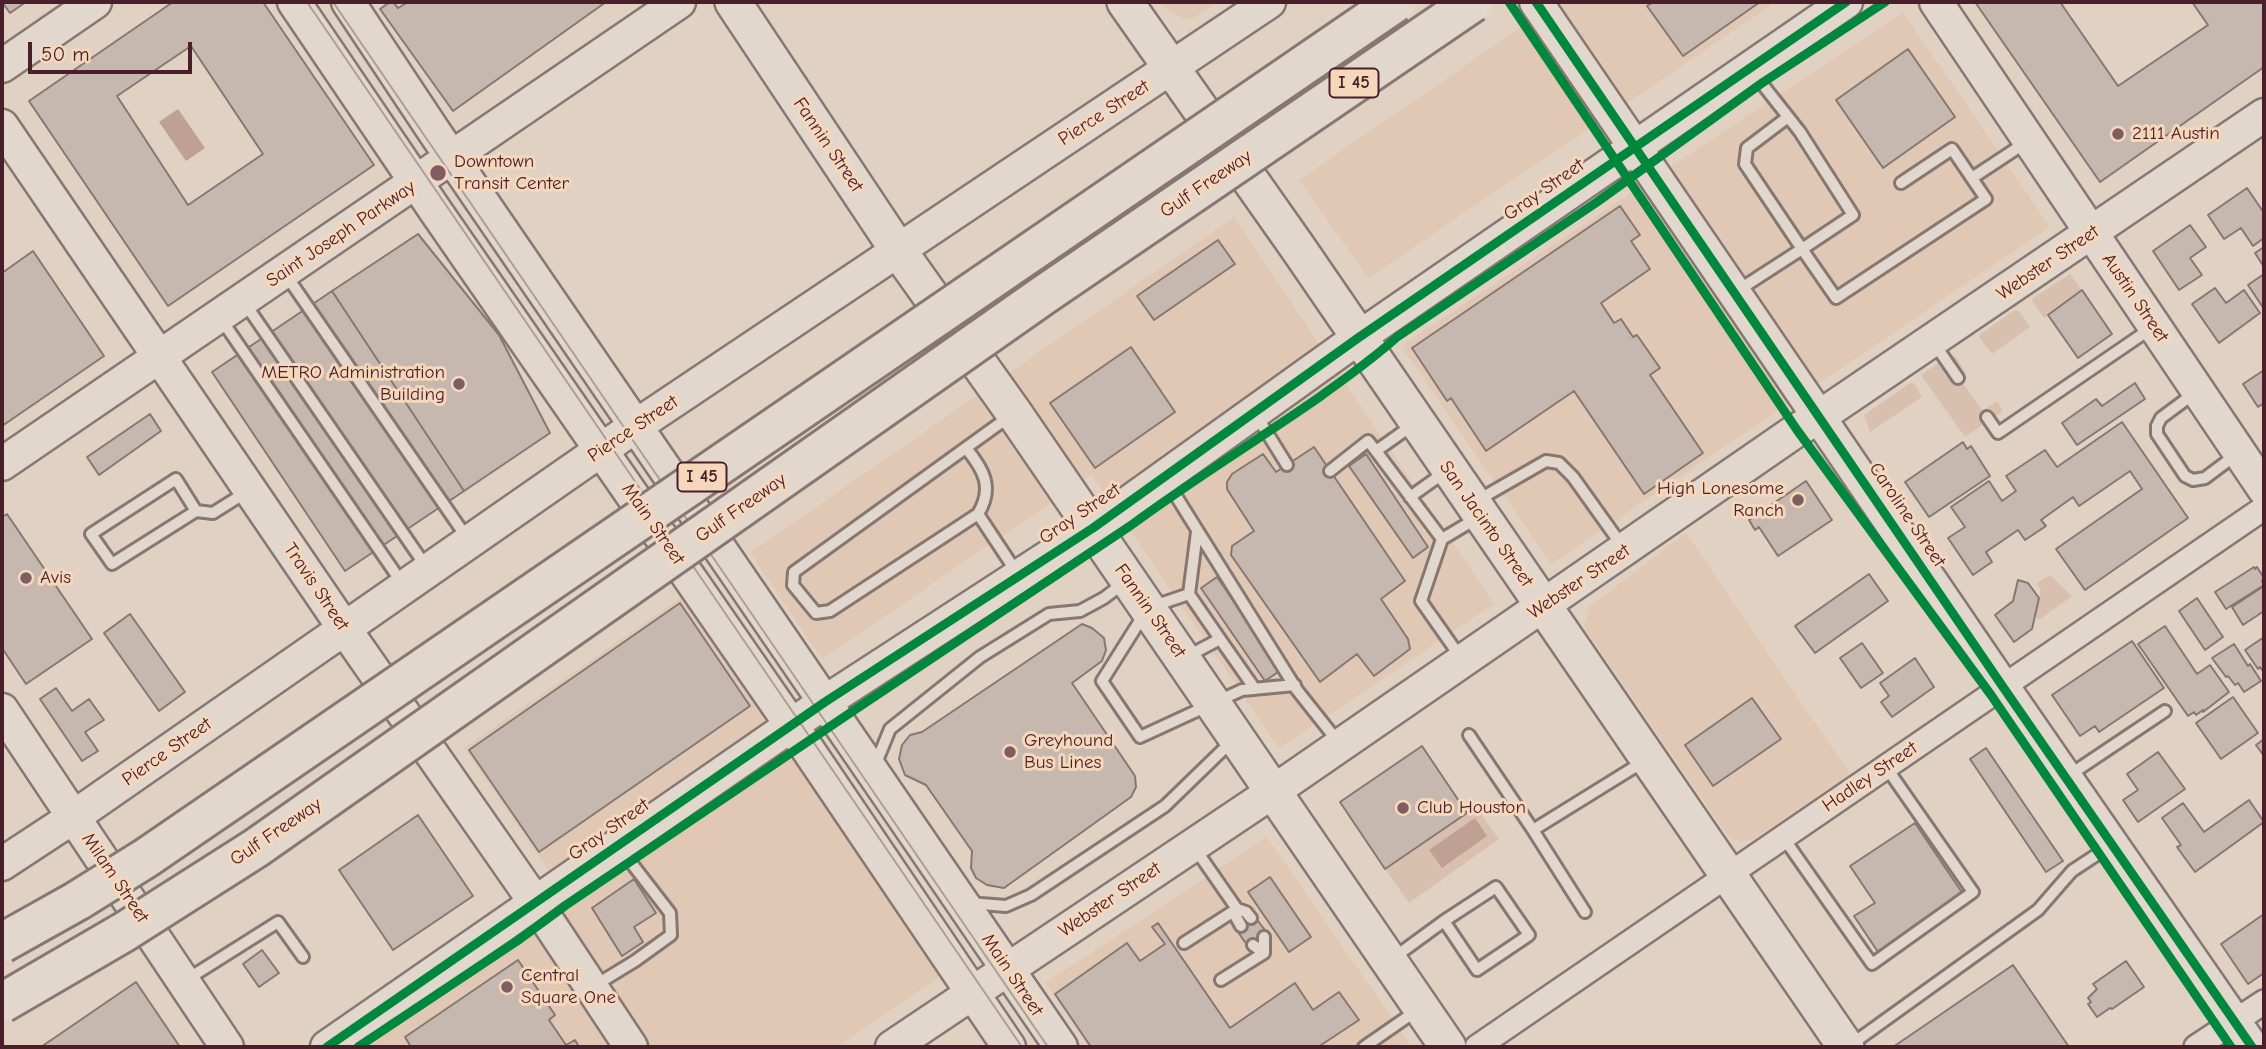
<!DOCTYPE html>
<style>
body{margin:0}
#map{position:relative;width:2266px;height:1049px;overflow:hidden;background:#e1d1c2;font-family:"Comic Neue",sans-serif}
canvas{display:block}
.frame{position:absolute;inset:0;border:4px solid #4a1f2b;pointer-events:none}
.scale{position:absolute;left:28px;top:42px;width:164px;height:32px;box-sizing:border-box;border:4px solid #4a1f2b;border-top:0;padding-left:9px;font-size:21px;line-height:24px;white-space:nowrap;color:#4a1f2b;-webkit-text-stroke:5px #f5d7bb;paint-order:stroke}
</style>
<div id="map">
<canvas width="2266" height="1049"></canvas>
<div class="frame"></div>
<div class="scale">50 m</div>
</div>
<script>
const ctx = document.querySelector('canvas').getContext('2d');
ctx.lineJoin = 'round';
function fillPath(path, color) {
  ctx.fillStyle = color;
  ctx.fill(path, 'evenodd');
}
function strokePath(path, color, width, dash) {
  ctx.strokeStyle = color;
  ctx.lineWidth = width;
  ctx.lineCap = dash ? 'butt' : 'round';
  ctx.setLineDash(dash || []);
  ctx.stroke(path);
}
function drawText(font, color, halo, rows, align = 'center') {
  ctx.font = font + ' "Comic Neue",sans-serif';
  ctx.lineWidth = 6;
  ctx.setLineDash([]);
  ctx.textBaseline = 'middle';
  ctx.strokeStyle = halo;
  ctx.fillStyle = color;
  for (const [text, x, y, turn = 0] of rows) {
    ctx.save();
    ctx.translate(x, y);
    ctx.rotate((+turn || 0) * Math.PI / 180);
    ctx.textAlign = isNaN(turn) ? turn : align;
    if (halo) ctx.strokeText(text, 0, 0);
    ctx.fillText(text, 0, 0);
    ctx.restore();
  }
}
fillPath(new Path2D(`
 M 1159,2 L 1218,2 L 1193,18 L 1184,19 L 1169,12 Z
 M 1558,2 L 1776,2 L 1368,278 L 1299,180 Z
 M 1903,12 L 2050,227 L 1551,564 L 1401,346 Z
 M 1234,217 L 1494,604 L 1279,748 L 1092,475 L 822,659 L 750,553 Z
 M 1686,533 L 1850,774 L 1757,837 L 1743,842 L 1733,839 L 1724,831 L 1588,633 L 1584,625 L 1590,606 Z
 M 681,598 L 941,975 L 838,1047 L 363,1047 L 569,900 L 464,748 Z
 M 1267,837 L 1412,1047 L 1088,1047 L 1045,983 Z`), '#e0c8b4');
fillPath(new Path2D(`
 M 2070,274 L 2082,290 L 2044,318 L 2032,301 L 2033,298 Z
 M 2015,310 L 2019,311 L 2030,327 L 1992,354 L 1979,337 L 1980,334 Z
 M 1950,355 L 1956,357 L 1966,373 L 1959,378 L 1983,411 L 1997,401 L 2003,411 L 1965,437 L 1921,375 Z
 M 1910,383 L 1914,383 L 1922,397 L 1870,432 L 1864,415 Z
 M 2050,575 L 2072,596 L 2039,620 L 2035,616 L 2041,591 L 2037,583 Z
 M 1476,807 L 1499,839 L 1409,903 L 1385,869 Z`), '#d9c0ae');
fillPath(new Path2D(`
 M 178,109 L 205,148 L 186,161 L 159,122 Z
 M 1475,818 L 1487,836 L 1442,868 L 1429,850 Z`), '#bfa194');
const building = new Path2D(`
 M 2,2 L 26,2 L 10,13 Z
 M 173,2 L 263,2 L 374,165 L 168,306 L 29,101 ZM 191,46 L 263,154 L 188,205 L 117,96 Z
 M 390,2 L 393,2 L 398,8 L 408,2 L 606,2 L 453,111 L 380,9 Z
 M 1653,2 L 1760,2 L 1683,56 L 1647,6 Z
 M 1975,2 L 2060,2 L 2118,86 L 2208,25 L 2192,2 L 2264,2 L 2264,67 L 2100,182 Z
 M 1908,49 L 1955,117 L 1883,168 L 1836,100 Z
 M 2247,188 L 2264,213 L 2264,238 L 2253,246 L 2241,228 L 2224,239 L 2208,215 Z
 M 1620,206 L 1640,235 L 1631,241 L 1650,269 L 1601,303 L 1614,323 L 1621,319 L 1633,337 L 1637,335 L 1660,368 L 1650,375 L 1703,453 L 1644,494 L 1574,391 L 1486,451 L 1451,398 L 1447,401 L 1412,348 Z
 M 2190,225 L 2206,247 L 2190,258 L 2202,275 L 2179,290 L 2153,251 Z
 M 418,234 L 499,335 L 550,433 L 464,491 L 332,291 Z
 M 1218,240 L 1235,264 L 1154,320 L 1137,296 Z
 M 2264,247 L 2264,267 L 2255,253 Z
 M 33,251 L 104,356 L 2,426 L 2,273 Z
 M 2264,274 L 2264,309 L 2248,285 Z
 M 2215,288 L 2226,303 L 2244,290 L 2260,313 L 2219,343 L 2192,304 Z
 M 2082,290 L 2112,334 L 2078,358 L 2048,315 Z
 M 332,291 L 464,491 L 345,571 L 212,372 Z
 M 1131,347 L 1175,412 L 1095,468 L 1050,403 Z
 M 2264,370 L 2264,403 L 2258,407 L 2243,384 Z
 M 2135,383 L 2145,399 L 2077,445 L 2062,423 L 2096,399 L 2102,406 Z
 M 150,414 L 161,431 L 99,475 L 87,457 Z
 M 2122,422 L 2188,518 L 2085,590 L 2056,549 L 2142,489 L 2130,471 L 2079,506 L 2073,497 L 2041,520 L 2046,526 L 2025,540 L 2018,530 L 1986,552 L 1992,562 L 1973,575 L 1948,538 L 1965,527 L 1951,507 L 1989,481 L 2002,501 L 2016,491 L 2006,476 L 2045,450 L 2057,467 Z
 M 1963,442 L 1967,449 L 1971,446 L 1990,476 L 1929,517 L 1905,482 Z
 M 1314,447 L 1405,581 L 1381,599 L 1408,639 L 1410,649 L 1374,676 L 1357,654 L 1320,682 L 1231,555 L 1232,546 L 1254,531 L 1227,489 L 1227,482 L 1232,474 L 1263,454 L 1276,472 Z
 M 1366,454 L 1428,547 L 1413,558 L 1349,466 Z
 M 1806,481 L 1832,520 L 1778,556 L 1759,527 L 1755,530 L 1749,520 Z
 M 7,514 L 92,639 L 26,684 L 2,648 L 2,517 Z
 M 2254,567 L 2255,569 L 2257,567 L 2264,578 L 2262,581 L 2264,585 L 2226,609 L 2215,592 Z
 M 1869,574 L 1888,601 L 1815,653 L 1795,626 Z
 M 1217,577 L 1281,670 L 1265,681 L 1201,588 Z
 M 2018,580 L 2028,583 L 2039,598 L 2032,629 L 2014,642 L 1995,615 L 2013,601 Z
 M 2264,586 L 2264,611 L 2243,625 L 2232,607 Z
 M 2197,598 L 2223,637 L 2205,650 L 2179,611 Z
 M 680,603 L 750,706 L 539,852 L 469,750 Z
 M 130,614 L 185,692 L 159,711 L 104,633 Z
 M 1082,624 L 1092,628 L 1104,638 L 1106,650 L 1102,661 L 1072,683 L 1135,776 L 1136,787 L 1131,797 L 1004,888 L 987,885 L 976,878 L 971,868 L 972,851 L 926,785 L 905,775 L 899,759 L 902,745 L 910,735 L 922,732 Z
 M 2165,626 L 2197,674 L 2210,665 L 2229,692 L 2203,712 L 2203,710 L 2196,715 L 2194,712 L 2188,716 L 2138,644 Z
 M 2264,637 L 2264,673 L 2260,667 L 2258,669 L 2245,650 Z
 M 2132,641 L 2164,688 L 2099,732 L 2095,726 L 2080,736 L 2052,695 Z
 M 1862,643 L 1883,673 L 1861,688 L 1840,658 Z
 M 2234,644 L 2248,666 L 2250,664 L 2261,681 L 2244,692 L 2238,683 L 2235,685 L 2228,676 L 2226,677 L 2212,658 Z
 M 1915,658 L 1934,687 L 1892,717 L 1881,702 L 1889,696 L 1880,683 Z
 M 56,688 L 72,711 L 89,699 L 104,720 L 85,732 L 98,751 L 82,761 L 40,699 Z
 M 2233,697 L 2258,733 L 2221,759 L 2196,723 Z
 M 1752,698 L 1781,739 L 1713,786 L 1685,745 Z
 M 2264,739 L 2264,756 L 2256,745 Z
 M 1422,746 L 1467,813 L 1385,869 L 1340,802 Z
 M 1986,748 L 2063,861 L 2046,872 L 1970,759 Z
 M 2158,752 L 2185,789 L 2138,822 L 2123,800 L 2138,790 L 2127,774 Z
 M 2249,800 L 2264,822 L 2195,872 L 2177,847 L 2181,845 L 2162,818 L 2183,803 L 2204,832 Z
 M 418,815 L 473,896 L 393,950 L 339,870 Z
 M 1915,823 L 1963,894 L 1878,952 L 1854,916 L 1875,903 L 1850,866 Z
 M 1270,877 L 1311,937 L 1289,952 L 1248,892 Z
 M 634,879 L 656,913 L 634,927 L 643,942 L 622,956 L 592,908 Z
 M 2264,914 L 2264,973 L 2248,984 L 2221,944 Z
 M 1254,916 L 1268,934 L 1249,948 L 1236,929 Z
 M 1158,923 L 1230,1028 L 1295,983 L 1313,1010 L 1339,992 L 1359,1020 L 1318,1047 L 1091,1047 L 1055,994 L 1127,943 L 1140,961 L 1165,944 L 1152,927 Z
 M 262,950 L 279,973 L 259,987 L 243,964 Z
 M 518,960 L 555,1015 L 549,1020 L 566,1045 L 575,1040 L 579,1047 L 411,1047 L 405,1037 Z
 M 2126,961 L 2144,987 L 2112,1009 L 2110,1008 L 2097,1017 L 2088,1004 L 2091,1002 L 2088,998 L 2097,989 L 2093,984 Z
 M 2013,965 L 2069,1047 L 1893,1047 Z
 M 136,982 L 180,1047 L 41,1047 Z`);
fillPath(building, '#c6b8af');
strokePath(building, '#867772', 2);
const lane = new Path2D(`
 M 1752,71 L 1800,132 L 1853,215 L 1802,249 L 1745,164 L 1747,148 L 1788,117
 M 1972,178 L 2028,141
 M 286,275 L 467,538
 M 1737,291 L 1802,249 L 1836,298 L 1986,199 L 1952,149 L 1901,183
 M 244,302 L 427,568
 M 221,319 L 404,586
 M 1934,343 L 1958,378
 M 2196,392 L 2161,418 L 2157,426 L 2157,434 L 2185,476 L 2193,480 L 2205,478 L 2237,454
 M 1256,415 L 1287,465
 M 1987,417 L 1998,433 L 2153,327
 M 1414,424 L 1376,451 L 1442,539 L 1421,601 L 1461,658
 M 966,448 C 984,470 994,488 978,514 L 830,611 L 816,613 L 793,585 L 794,572 L 1010,416
 M 1330,471 L 1368,441 L 1376,451
 M 1166,480 L 1297,690 L 1339,743
 M 1410,497 L 1445,472
 M 1478,500 L 1546,461 L 1559,463 L 1573,477 L 1623,547
 M 196,511 L 112,564 L 91,534 L 176,479 L 196,511 L 213,513 L 248,491
 M 978,514 L 1017,573
 M 1442,539 L 1479,517
 M 1189,594 L 1197,532
 M 1220,639 L 1189,594 L 1148,608 L 1102,681 L 1140,737 L 1242,690 L 1295,685
 M 1186,657 L 1220,639 L 1255,689
 M 1469,735 L 1533,830 L 1646,760
 M 874,768 L 890,729 L 980,657 L 1049,614 L 1080,611 L 1104,598 L 1125,582
 M 2068,776 L 2165,711
 M 1533,830 L 1585,912
 M 1783,837 L 1872,964 L 1973,892 L 1886,767
 M 968,903 L 1006,906 L 1031,895 L 1165,806 L 1232,741
 M 1241,926 L 1236,917 L 1237,909 L 1246,912 L 1251,918
 M 1184,943 L 1237,909 L 1194,847
 M 1253,945 L 1264,953 L 1264,937
 M 1392,959 L 1444,921 L 1496,887 L 1529,935 L 1477,970 L 1444,921
 M 186,980 L 278,922 L 303,957
 M 1221,980 L 1264,953
 M 594,986 L 635,961 L 671,935 L 670,913 L 619,847
 M 1849,1046 L 2038,910 L 2072,871 L 2110,846
 M 1364,1047 L 1416,1011`);
const street = new Path2D(`
 M 1477,1047 L 2264,508
 M 2196,1047 L 2264,1002`);
const secondary = new Path2D(`
 M 294,2 L 437,213 L 792,726 L 1009,1047
 M 348,2 L 435,133 L 1061,1047
 M 1536,2 L 2003,687 L 2252,1047
 M 1936,2 L 2264,489
 M 2,66 L 95,2
 M 2,126 L 344,628 L 535,902 L 631,1047
 M 2,464 L 679,2
 M 2,710 L 227,1047
 M 2,864 L 75,816 L 627,432 L 1269,2
 M 327,1047 L 825,702 L 1093,528 L 1358,338 L 1846,2
 M 892,1047 L 1274,791 L 1797,430 L 1819,417 L 2264,115`);
const primary = new Path2D(`
 M 733,2 L 898,250 L 1014,413 L 1448,1047
 M 1125,2 L 1298,248 L 1846,1047`);
strokePath(lane, '#867772', 16);
strokePath(street, '#867772', 28);
strokePath(secondary, '#867772', 37);
strokePath(primary, '#867772', 40);
strokePath(lane, '#e2d7cc', 10);
strokePath(street, '#e2d7cc', 23);
strokePath(secondary, '#e2d7cc', 32);
strokePath(primary, '#e2d7cc', 35);
strokePath(new Path2D(`
 M 307,2 L 1022,1047
 M 333,2 L 1048,1047`), '#ab9e98', 2);
const highwayBridge = new Path2D(`
 M 2,943 L 77,901 L 146,858 L 1396,2
 M 2,1003 L 124,932 L 256,848 L 1045,294 L 1473,2`);
strokePath(highwayBridge, '#867772', 44, []);
strokePath(highwayBridge, '#e2d7cc', 38);
strokePath(new Path2D(`
 M 1509,2 L 1797,430 L 1991,695 L 2231,1047
 M 1536,2 L 2003,687 L 2252,1047
 M 327,1047 L 825,702 L 1093,528 L 1358,338 L 1846,2
 M 358,1047 L 517,941 L 566,905 L 853,711 L 1130,526 C 1192,480 1258,440 1321,396 C 1347,377 1373,359 1397,337 L 1597,202 L 1762,83 L 1885,2`), '#00873e', 9);
for (const [x, y, r, color] of [
 [2118,134,7,"#7f5d60"],
 [438,173,9,"#7f5d60"],
 [459,384,7,"#7f5d60"],
 [1798,500,7,"#7f5d60"],
 [26,578,7,"#7f5d60"],
 [1010,752,7,"#7f5d60"],
 [1403,808,7,"#7f5d60"],
 [507,987,7,"#7f5d60"]
]) {
  const dot = new Path2D();
  dot.arc(x, y, r, 0, 2 * Math.PI);
  ctx.fillStyle = color;
  ctx.fill(dot);
  strokePath(dot, '#f5d7bb', 2.5);
}
for (const [x, y, w] of [
 [1354,83,49],
 [702,477,49]
]) {
  const box = new Path2D();
  box.roundRect(x - w / 2, y - 14.5, w, 29, 5);
  ctx.fillStyle = '#f5d7bb';
  ctx.fill(box);
  strokePath(box, '#4a1f2b', 2);
}
drawText('bold 18px', '#4a1f2b', null, [
 ["I 45",1354,83],
 ["I 45",702,477]
]);
drawText('19px', '#4a1f2b', '#f5d7bb', [
 ["Pierce Street",1104,113,-33],
 ["Fannin Street",828,145,56],
 ["Gulf Freeway",1206,184,-34],
 ["Gray Street",1544,190,-35],
 ["Saint Joseph Parkway",341,234,-34],
 ["Webster Street",2048,263,-34],
 ["Austin Street",2135,298,56],
 ["Pierce Street",633,429,-34],
 ["Gulf Freeway",741,508,-35],
 ["Gray Street",1080,514,-34],
 ["Caroline Street",1907,515,56],
 ["Main Street",653,524,55],
 ["San Jacinto Street",1486,524,55],
 ["Webster Street",1579,582,-34],
 ["Travis Street",316,587,56],
 ["Fannin Street",1150,611,55],
 ["Pierce Street",167,752,-35],
 ["Hadley Street",1870,777,-34],
 ["Gray Street",609,830,-35],
 ["Gulf Freeway",276,832,-34],
 ["Milam Street",115,878,56],
 ["Webster Street",1110,900,-34],
 ["Main Street",1012,975,56]
]);
drawText('19px', '#4a1f2b', '#f5d7bb', [
 ["2111 Austin",2132,134],
 ["Downtown",454,162],
 ["Transit Center",454,184],
 ["METRO Administration",445,373,"right"],
 ["Building",445,395,"right"],
 ["High Lonesome",1784,489,"right"],
 ["Ranch",1784,511,"right"],
 ["Avis",40,578],
 ["Greyhound",1024,741],
 ["Bus Lines",1024,763],
 ["Club Houston",1417,808],
 ["Central",521,976],
 ["Square One",521,998]
], 'left');
</script>
